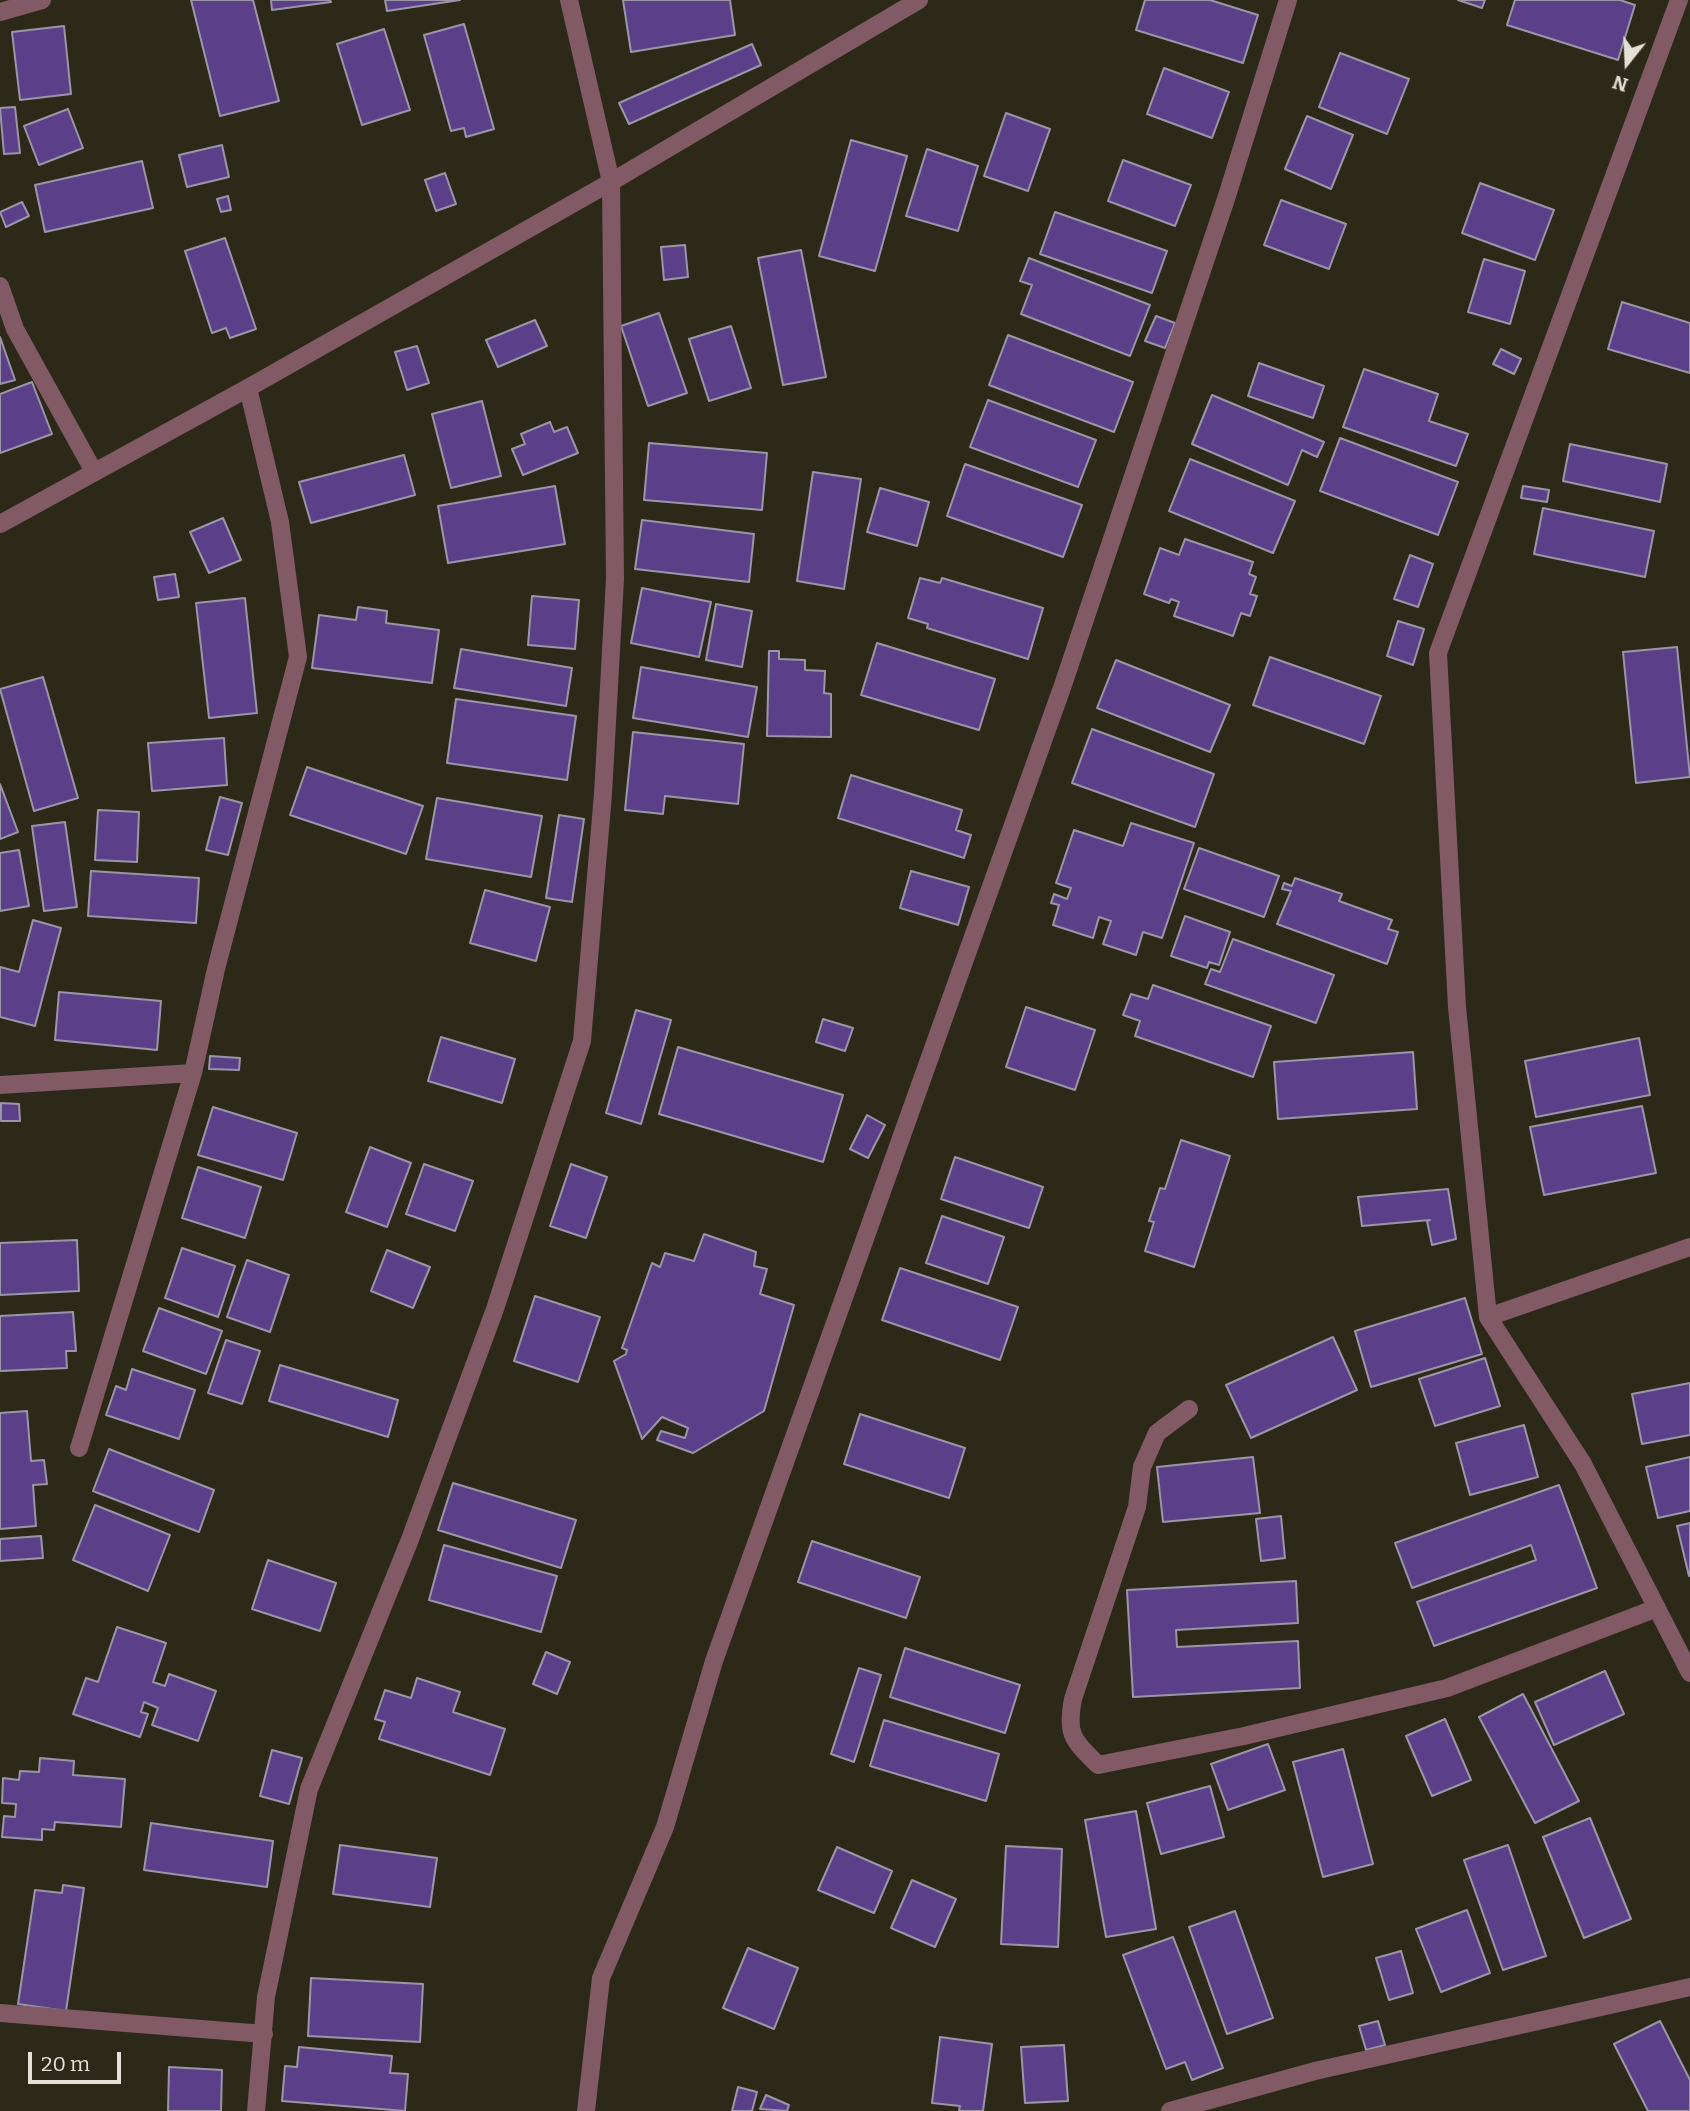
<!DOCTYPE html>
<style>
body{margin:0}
#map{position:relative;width:1690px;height:2111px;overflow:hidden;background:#2d2919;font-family:Bitter,serif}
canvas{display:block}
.north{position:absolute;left:1592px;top:28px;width:70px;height:70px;-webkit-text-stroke:5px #2d2919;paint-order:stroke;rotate:198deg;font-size:19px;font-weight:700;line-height:28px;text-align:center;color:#e3e1d7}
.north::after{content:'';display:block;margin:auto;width:24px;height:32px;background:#e3e1d7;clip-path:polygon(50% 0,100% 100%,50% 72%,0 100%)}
.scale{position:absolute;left:28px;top:2052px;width:93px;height:32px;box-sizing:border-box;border:4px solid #e3e1d7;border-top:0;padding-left:9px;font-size:21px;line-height:24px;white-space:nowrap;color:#e3e1d7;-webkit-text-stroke:5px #2d2919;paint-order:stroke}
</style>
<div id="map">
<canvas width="1690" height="2111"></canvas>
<div class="north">N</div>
<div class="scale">20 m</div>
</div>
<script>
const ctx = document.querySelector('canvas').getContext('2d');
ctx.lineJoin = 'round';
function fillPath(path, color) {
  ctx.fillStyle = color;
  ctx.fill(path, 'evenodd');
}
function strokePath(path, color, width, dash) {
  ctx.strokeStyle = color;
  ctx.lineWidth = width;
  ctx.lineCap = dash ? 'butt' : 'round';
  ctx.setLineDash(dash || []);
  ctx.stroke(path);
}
const building = new Path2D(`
 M 191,0 L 253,0 L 279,101 L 220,116 Z
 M 271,0 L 330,0 L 331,2 L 272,10 Z
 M 385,0 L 460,0 L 387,11 Z
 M 623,0 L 730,0 L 735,35 L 631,52 Z
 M 1145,0 L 1210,0 L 1258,15 L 1243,63 L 1136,30 Z
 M 1458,0 L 1485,0 L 1482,8 Z
 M 1515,0 L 1620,0 L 1635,5 L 1618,60 L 1507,25 Z
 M 464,24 L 494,129 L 466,137 L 464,128 L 451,131 L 424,35 Z
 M 64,26 L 71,94 L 20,100 L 12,32 Z
 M 384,29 L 410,110 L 362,125 L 337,44 Z
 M 752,44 L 761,65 L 629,124 L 619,103 Z
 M 1340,53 L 1409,79 L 1387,134 L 1319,107 Z
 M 1164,68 L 1229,92 L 1212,138 L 1147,114 Z
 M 15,107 L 20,153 L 4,154 L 0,108 Z
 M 68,109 L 83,148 L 39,165 L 24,126 Z
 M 1006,113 L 1050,129 L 1028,191 L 984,176 Z
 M 1307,116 L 1353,135 L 1331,189 L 1285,169 Z
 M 851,140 L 907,156 L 875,271 L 819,256 Z
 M 222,145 L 229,177 L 187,187 L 179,155 Z
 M 927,149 L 978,166 L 958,231 L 906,216 Z
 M 1123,160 L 1191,185 L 1175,226 L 1108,201 Z
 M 142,161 L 153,208 L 45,232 L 35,185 Z
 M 445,173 L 456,204 L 436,211 L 425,180 Z
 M 1480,183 L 1554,210 L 1535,260 L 1462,233 Z
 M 228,196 L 231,210 L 221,212 L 217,199 Z
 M 1281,200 L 1346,224 L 1329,269 L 1264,245 Z
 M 22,202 L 29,216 L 6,227 L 0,212 Z
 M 1055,212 L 1167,251 L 1152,293 L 1040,254 Z
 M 225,238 L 256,329 L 230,338 L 226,328 L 212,333 L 185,251 Z
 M 685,245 L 688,277 L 664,280 L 661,247 Z
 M 801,250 L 826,377 L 783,385 L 758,258 Z
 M 1029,258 L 1150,305 L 1130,356 L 1021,314 L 1032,285 L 1020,281 Z
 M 1484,259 L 1525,271 L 1510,324 L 1468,312 Z
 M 1622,302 L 1690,323 L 1690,373 L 1608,349 Z
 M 659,313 L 687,393 L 648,406 L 621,326 Z
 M 1156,316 L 1175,323 L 1165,348 L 1145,341 Z
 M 535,320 L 547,346 L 498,367 L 486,340 Z
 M 731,326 L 751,388 L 709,401 L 689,339 Z
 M 1008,335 L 1133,382 L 1114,432 L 989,385 Z
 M 0,337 L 15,380 L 0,384 Z
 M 417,346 L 429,383 L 407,390 L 395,352 Z
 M 1501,349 L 1521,359 L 1514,374 L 1493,364 Z
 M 1259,363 L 1324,386 L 1313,418 L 1248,396 Z
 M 1364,369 L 1438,394 L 1429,421 L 1468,434 L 1456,466 L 1343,427 Z
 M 32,382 L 52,434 L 0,453 L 0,394 Z
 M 1212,395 L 1324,442 L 1317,457 L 1302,450 L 1288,485 L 1192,444 Z
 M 988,400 L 1096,440 L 1078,487 L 970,447 Z
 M 482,401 L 501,476 L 451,488 L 432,414 Z
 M 550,422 L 554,432 L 567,427 L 578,453 L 523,475 L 512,449 L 525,444 L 521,434 Z
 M 1340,438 L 1458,482 L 1438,535 L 1320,491 Z
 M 649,443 L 767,453 L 762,510 L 644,500 Z
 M 1570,444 L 1667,464 L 1660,502 L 1563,481 Z
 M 404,455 L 415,495 L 311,523 L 299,482 Z
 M 1190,459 L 1295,501 L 1273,553 L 1169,511 Z
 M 965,464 L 1082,505 L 1063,557 L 947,516 Z
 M 813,472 L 861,479 L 844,589 L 797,581 Z
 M 555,486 L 565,544 L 448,563 L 438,506 Z
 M 1523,486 L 1549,490 L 1547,502 L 1521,498 Z
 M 880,488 L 929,502 L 917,546 L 867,532 Z
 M 1543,508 L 1654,531 L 1645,577 L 1534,554 Z
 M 223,518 L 241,560 L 209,573 L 190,532 Z
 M 642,520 L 754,534 L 749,582 L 635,569 Z
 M 1185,539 L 1253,562 L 1249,574 L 1256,577 L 1250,594 L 1257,596 L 1250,616 L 1241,613 L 1233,636 L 1174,616 L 1179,602 L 1171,599 L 1169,603 L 1144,594 L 1160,548 L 1179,555 Z
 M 1410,555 L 1433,564 L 1418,607 L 1394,599 Z
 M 175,574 L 179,597 L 158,600 L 154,577 Z
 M 920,578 L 940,583 L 942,578 L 1043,608 L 1028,659 L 927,628 L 928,624 L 908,618 Z
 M 642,588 L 711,602 L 699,657 L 631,643 Z
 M 532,596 L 579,600 L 575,649 L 528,645 Z
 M 245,598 L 257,713 L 209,718 L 196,603 Z
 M 716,604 L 752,611 L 742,667 L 706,660 Z
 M 358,607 L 387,611 L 386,623 L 439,630 L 432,683 L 312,668 L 319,615 L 356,620 Z
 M 1398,621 L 1424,629 L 1413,665 L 1387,656 Z
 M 877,643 L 995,679 L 979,730 L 861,695 Z
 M 1677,647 L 1690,777 L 1636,783 L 1623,652 Z
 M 461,649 L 572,668 L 566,706 L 454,688 Z
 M 769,651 L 779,651 L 779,659 L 805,660 L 805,670 L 825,671 L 824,693 L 831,694 L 831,737 L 767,736 Z
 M 1270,657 L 1381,696 L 1364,744 L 1253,705 Z
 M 1116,660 L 1230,705 L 1210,752 L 1097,708 Z
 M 641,667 L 757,687 L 748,737 L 633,718 Z
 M 43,677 L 78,798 L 34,811 L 0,689 Z
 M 456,699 L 576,716 L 567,780 L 447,763 Z
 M 1092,729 L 1214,774 L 1195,827 L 1072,783 Z
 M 633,732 L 744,744 L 738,804 L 665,796 L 663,814 L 625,810 Z
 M 224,738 L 227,785 L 152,791 L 148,743 Z
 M 307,767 L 423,806 L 406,854 L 290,815 Z
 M 851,775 L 962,810 L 956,830 L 971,835 L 964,858 L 838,818 Z
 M 0,784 L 18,832 L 0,839 Z
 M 220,797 L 242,803 L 228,855 L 206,850 Z
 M 437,798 L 542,816 L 531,877 L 426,859 Z
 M 98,810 L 139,812 L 137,862 L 95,860 Z
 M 559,815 L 584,819 L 572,902 L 546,898 Z
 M 65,822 L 77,907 L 44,911 L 32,826 Z
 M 1131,823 L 1194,843 L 1162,938 L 1143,932 L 1136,955 L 1103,944 L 1111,921 L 1099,917 L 1093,938 L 1053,925 L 1059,905 L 1051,903 L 1054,894 L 1067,899 L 1071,888 L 1056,883 L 1074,830 L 1123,846 Z
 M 1199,848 L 1279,876 L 1264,917 L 1184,889 Z
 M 19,850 L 29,906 L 0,911 L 0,853 Z
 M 91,871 L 199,878 L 196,923 L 88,916 Z
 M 911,871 L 969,887 L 958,925 L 900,908 Z
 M 1295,878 L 1342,894 L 1339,901 L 1392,920 L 1388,929 L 1398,932 L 1387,964 L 1277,924 L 1291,891 L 1282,889 L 1284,883 L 1292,886 Z
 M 485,890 L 550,907 L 536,961 L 470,943 Z
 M 1185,916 L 1230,932 L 1219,965 L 1209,962 L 1207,968 L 1171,956 Z
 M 33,920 L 61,928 L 35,1026 L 0,1017 L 0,967 L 19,972 Z
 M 1233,939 L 1334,975 L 1316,1023 L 1205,984 L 1211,969 L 1220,972 Z
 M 1153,985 L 1271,1026 L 1253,1077 L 1135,1036 L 1140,1021 L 1123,1015 L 1131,994 L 1148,999 Z
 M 59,992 L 161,1001 L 157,1050 L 55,1040 Z
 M 1026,1007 L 1095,1030 L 1075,1090 L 1006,1067 Z
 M 636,1010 L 671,1020 L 641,1124 L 606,1113 Z
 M 823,1019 L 853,1028 L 845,1051 L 816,1042 Z
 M 441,1037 L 515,1059 L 502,1103 L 428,1081 Z
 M 1639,1038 L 1650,1095 L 1536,1117 L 1525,1061 Z
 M 678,1047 L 843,1095 L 823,1162 L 659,1114 Z
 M 1413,1052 L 1417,1109 L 1278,1119 L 1274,1062 Z
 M 210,1056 L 240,1058 L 239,1070 L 209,1069 Z
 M 1,1103 L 19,1104 L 20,1121 L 1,1121 Z
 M 1642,1106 L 1656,1173 L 1544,1195 L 1530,1127 Z
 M 213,1107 L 297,1133 L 283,1180 L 198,1155 Z
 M 867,1115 L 885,1125 L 868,1158 L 850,1149 Z
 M 1181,1140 L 1230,1156 L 1194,1267 L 1145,1251 L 1154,1222 L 1149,1221 L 1160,1188 L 1165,1189 Z
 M 370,1147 L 411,1163 L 387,1227 L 346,1212 Z
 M 955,1157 L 1043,1187 L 1029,1228 L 941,1199 Z
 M 424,1164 L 473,1181 L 455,1231 L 406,1214 Z
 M 571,1164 L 607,1177 L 586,1238 L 550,1226 Z
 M 198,1167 L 261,1187 L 245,1238 L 182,1218 Z
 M 1448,1189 L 1456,1239 L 1432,1245 L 1427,1221 L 1430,1220 L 1362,1226 L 1358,1197 Z
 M 942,1216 L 1004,1237 L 988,1284 L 926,1263 Z
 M 704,1234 L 756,1252 L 754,1266 L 767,1269 L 760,1294 L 794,1305 L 764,1411 L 693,1453 L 657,1440 L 661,1431 L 685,1438 L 688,1428 L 662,1417 L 642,1439 L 614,1361 L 626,1354 L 627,1350 L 622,1348 L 652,1263 L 660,1267 L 665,1253 L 694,1261 Z
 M 77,1240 L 79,1291 L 0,1295 L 0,1243 Z
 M 182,1248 L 235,1266 L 218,1317 L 165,1298 Z
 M 387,1250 L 430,1267 L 413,1308 L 371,1291 Z
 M 247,1260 L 289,1275 L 270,1332 L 227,1317 Z
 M 900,1268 L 1018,1307 L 1000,1360 L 882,1320 Z
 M 535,1296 L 600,1317 L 578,1382 L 514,1361 Z
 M 1465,1298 L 1482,1354 L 1371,1387 L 1355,1331 Z
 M 159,1308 L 222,1331 L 206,1374 L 143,1351 Z
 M 73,1312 L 76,1351 L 66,1351 L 67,1368 L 0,1371 L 0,1316 Z
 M 1333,1337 L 1357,1390 L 1251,1438 L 1226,1385 Z
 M 226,1340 L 260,1351 L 242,1404 L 208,1393 Z
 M 1485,1358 L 1500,1406 L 1435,1426 L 1419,1379 Z
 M 280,1365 L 398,1400 L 388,1437 L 269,1401 Z
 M 132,1369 L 195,1390 L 179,1439 L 106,1415 L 116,1386 L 126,1390 Z
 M 1690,1383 L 1690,1435 L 1642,1444 L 1632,1394 Z
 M 27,1411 L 31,1461 L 44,1460 L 47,1484 L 33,1485 L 36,1526 L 0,1529 L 0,1413 Z
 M 860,1414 L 965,1448 L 949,1498 L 844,1464 Z
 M 1524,1425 L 1538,1477 L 1470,1495 L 1456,1443 Z
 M 109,1449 L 214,1490 L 199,1532 L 93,1491 Z
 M 1253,1457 L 1260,1513 L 1163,1522 L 1157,1467 Z
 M 1690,1457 L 1690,1511 L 1658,1518 L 1646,1467 Z
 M 453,1483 L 576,1520 L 561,1568 L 438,1530 Z
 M 1559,1485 L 1597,1588 L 1434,1646 L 1417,1602 L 1536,1560 L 1531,1545 L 1412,1588 L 1395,1543 Z
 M 95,1505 L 170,1535 L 148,1591 L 73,1560 Z
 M 1281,1516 L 1285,1558 L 1261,1561 L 1256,1519 Z
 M 1690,1523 L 1690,1575 L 1689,1576 L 1677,1526 Z
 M 41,1536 L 43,1558 L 0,1561 L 0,1539 Z
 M 812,1541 L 920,1577 L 906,1618 L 798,1582 Z
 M 444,1545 L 557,1576 L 541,1632 L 429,1600 Z
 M 268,1560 L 336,1583 L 320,1631 L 252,1609 Z
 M 1296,1581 L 1298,1623 L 1176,1630 L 1177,1647 L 1298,1641 L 1300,1688 L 1133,1697 L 1127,1590 Z
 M 117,1627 L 166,1643 L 153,1682 L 165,1686 L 169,1674 L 216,1691 L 198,1741 L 152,1725 L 158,1708 L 144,1702 L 141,1712 L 148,1714 L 140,1737 L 73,1714 L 86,1678 L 98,1682 Z
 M 905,1648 L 1020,1685 L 1005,1733 L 890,1697 Z
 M 546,1652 L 570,1662 L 557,1694 L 533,1684 Z
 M 859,1668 L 881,1675 L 854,1762 L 831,1754 Z
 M 1605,1671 L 1624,1714 L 1554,1745 L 1535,1702 Z
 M 417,1678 L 460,1692 L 453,1712 L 505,1729 L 490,1775 L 379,1739 L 385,1722 L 375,1719 L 385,1690 L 411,1698 Z
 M 1523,1694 L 1579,1801 L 1535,1823 L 1479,1717 Z
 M 1445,1719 L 1471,1780 L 1432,1796 L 1406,1736 Z
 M 884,1720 L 999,1754 L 986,1801 L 870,1766 Z
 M 1268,1744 L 1285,1790 L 1228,1810 L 1211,1764 Z
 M 1343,1749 L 1373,1864 L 1323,1877 L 1293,1762 Z
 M 272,1750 L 302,1758 L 289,1804 L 260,1796 Z
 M 40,1758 L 74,1761 L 73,1775 L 125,1779 L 121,1827 L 55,1822 L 54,1830 L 42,1829 L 42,1840 L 2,1837 L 4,1816 L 15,1817 L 16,1804 L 2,1803 L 3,1778 L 19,1780 L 20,1771 L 39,1772 Z
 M 1210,1786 L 1224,1837 L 1161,1854 L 1147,1803 Z
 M 1136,1811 L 1156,1929 L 1106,1937 L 1085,1820 Z
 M 1590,1818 L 1631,1919 L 1584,1938 L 1543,1837 Z
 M 151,1823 L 273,1841 L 267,1887 L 144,1870 Z
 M 340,1845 L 437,1858 L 430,1907 L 333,1894 Z
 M 1508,1845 L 1546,1956 L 1503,1970 L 1464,1860 Z
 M 1006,1846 L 1062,1849 L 1058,1947 L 1001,1944 Z
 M 837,1847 L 892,1871 L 874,1913 L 818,1890 Z
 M 912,1880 L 956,1899 L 935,1947 L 891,1928 Z
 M 63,1885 L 84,1888 L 66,2011 L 18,2004 L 35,1890 L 62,1893 Z
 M 1467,1910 L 1490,1973 L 1441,1992 L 1416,1929 Z
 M 1235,1911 L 1273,2018 L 1227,2034 L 1189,1927 Z
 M 1173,1937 L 1223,2068 L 1192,2080 L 1185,2062 L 1166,2069 L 1123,1955 Z
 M 748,1948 L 798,1968 L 774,2029 L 723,2008 Z
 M 1401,1951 L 1413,1993 L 1389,2000 L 1376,1958 Z
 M 311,1978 L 423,1984 L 420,2042 L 308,2036 Z
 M 1378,2021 L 1385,2045 L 1366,2050 L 1359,2026 Z
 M 1660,2021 L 1690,2080 L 1690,2111 L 1648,2111 L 1614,2044 Z
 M 940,2037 L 992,2044 L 983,2111 L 959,2111 L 960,2106 L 932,2103 Z
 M 1064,2045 L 1068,2101 L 1025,2103 L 1021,2047 Z
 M 299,2047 L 392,2056 L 390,2073 L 408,2074 L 405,2111 L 282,2101 L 285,2066 L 297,2067 Z
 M 169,2067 L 222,2070 L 221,2111 L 168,2111 Z
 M 738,2087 L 757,2092 L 752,2111 L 732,2111 Z
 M 766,2095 L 789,2105 L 787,2111 L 760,2109 Z`);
fillPath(building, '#5b4089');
strokePath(building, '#9a95a7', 2);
strokePath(new Path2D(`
 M 1679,0 L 1438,653 L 1457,1007 L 1488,1317 L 1583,1464 L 1690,1673
 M 0,12 L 42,0
 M 0,286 L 15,329 L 93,470
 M 0,524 L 248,388 L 611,182 L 919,0
 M 0,1085 L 193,1073
 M 1488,1317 L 1690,1247
 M 1189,1409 L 1157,1433 L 1142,1467 L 1137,1507 L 1073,1699 C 1066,1735 1073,1740 1098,1765 L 1244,1736 L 1447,1688 L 1657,1608
 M 79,1448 L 193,1073 L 216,969 L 298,657 L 280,522 L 248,388
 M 0,2013 L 264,2034
 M 256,2111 L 266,1997 L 309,1789 L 409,1542 L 495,1309 L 582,1041 L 603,794 L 615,579 L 611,182 L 569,0
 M 586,2111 L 601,1978 L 665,1827 L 714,1661 L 1063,685 L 1226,199 L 1288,0
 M 1170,2111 L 1315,2071 L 1690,1987`), '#815a65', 18);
</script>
